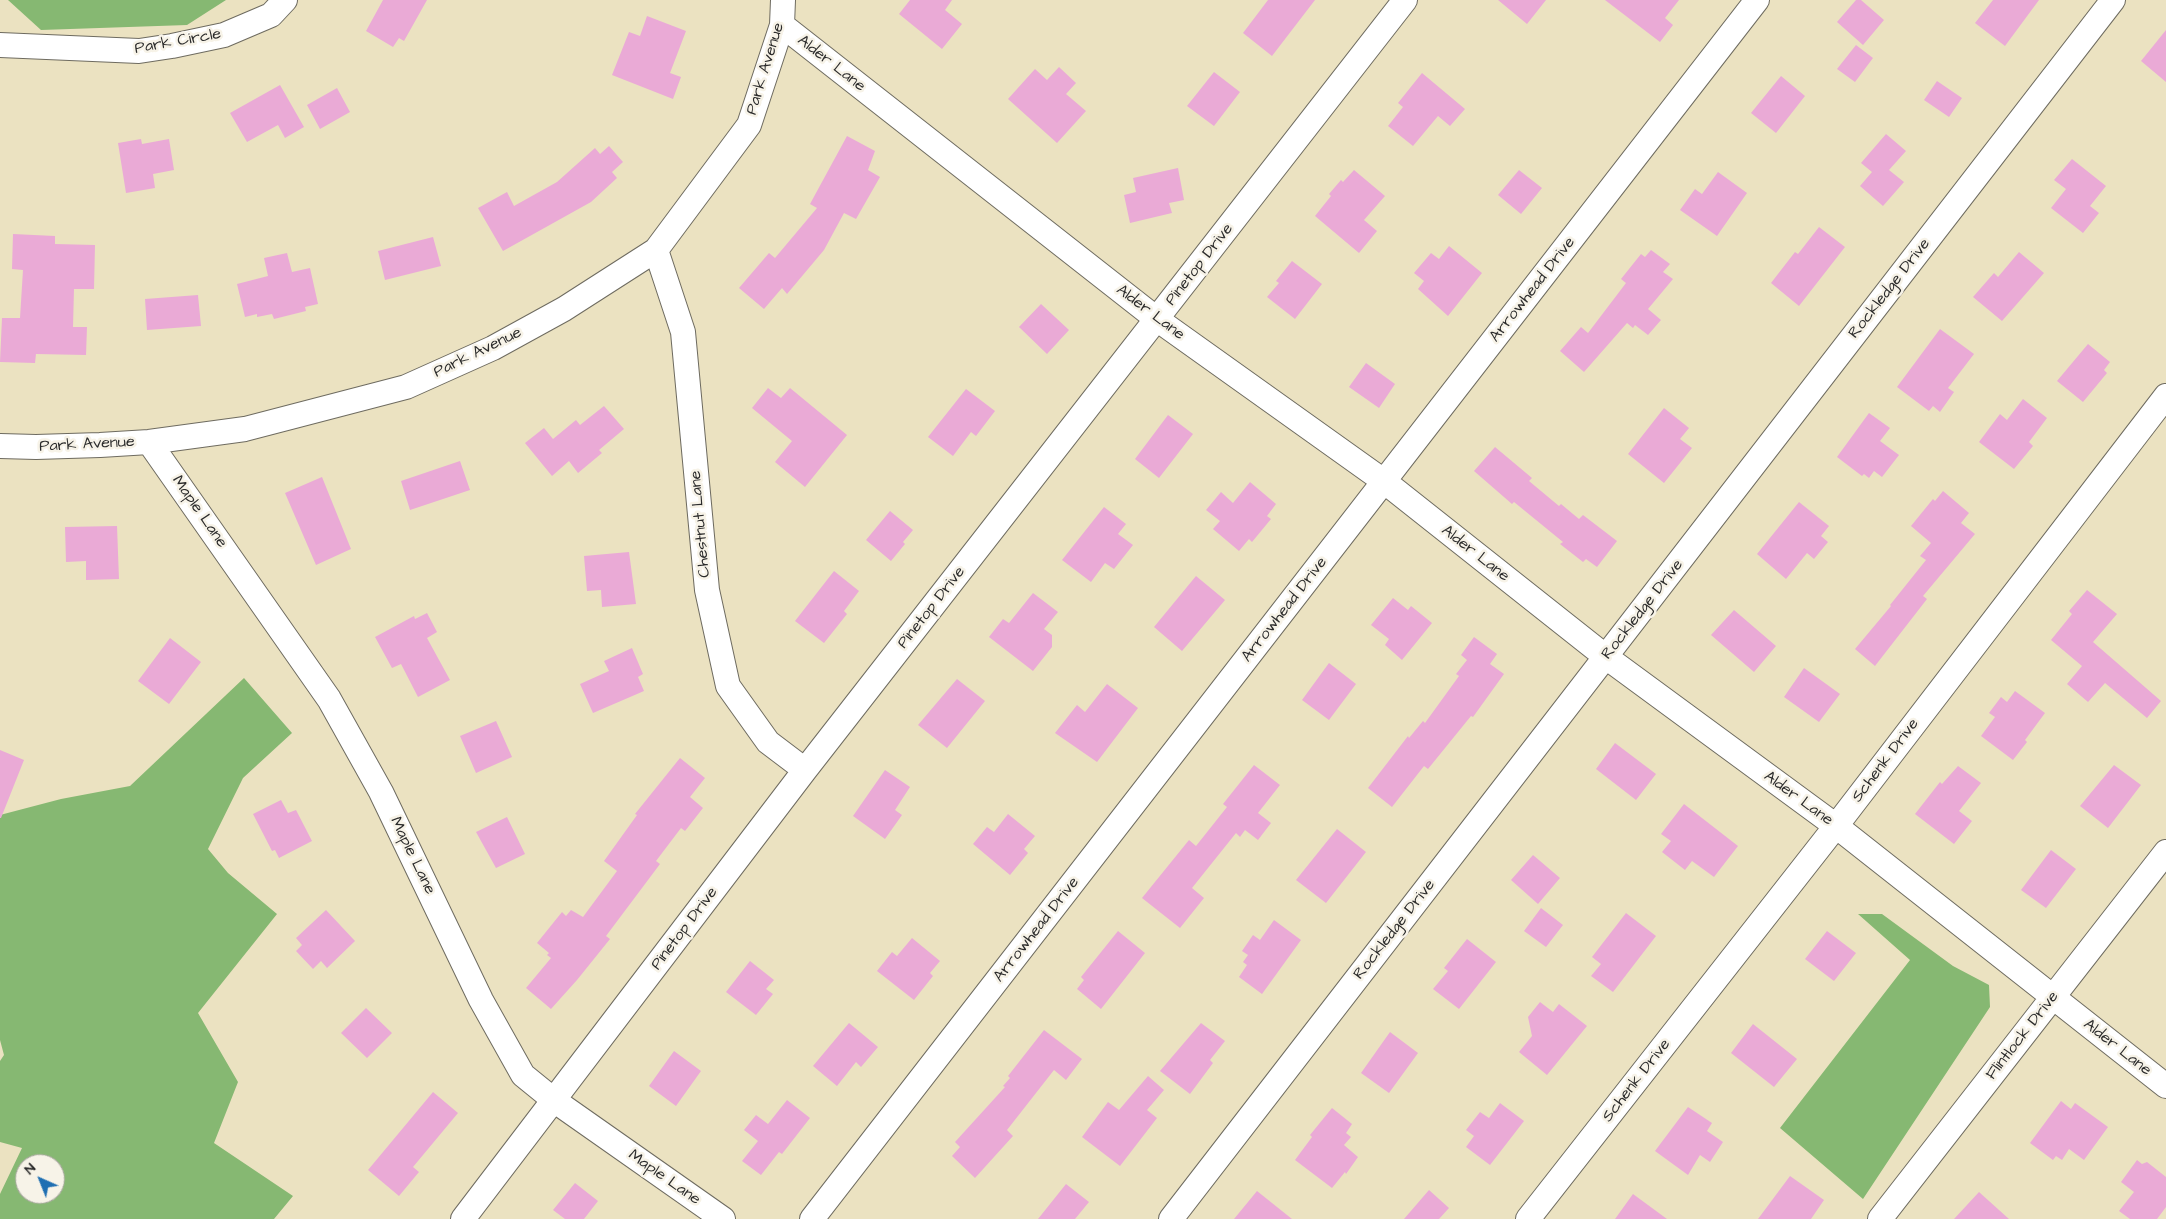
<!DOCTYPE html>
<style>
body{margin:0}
#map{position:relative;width:2166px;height:1219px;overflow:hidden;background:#ebe2c1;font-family:"Architects Daughter",sans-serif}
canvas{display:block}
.north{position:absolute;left:15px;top:1154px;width:50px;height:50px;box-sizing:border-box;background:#f7f3e8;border:1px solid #a5a39c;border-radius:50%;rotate:316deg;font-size:14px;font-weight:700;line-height:20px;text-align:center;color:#2b2b2b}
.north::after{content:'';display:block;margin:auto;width:18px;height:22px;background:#1f6fb2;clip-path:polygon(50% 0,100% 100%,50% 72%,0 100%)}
</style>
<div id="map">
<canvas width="2166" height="1219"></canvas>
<div class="north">N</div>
</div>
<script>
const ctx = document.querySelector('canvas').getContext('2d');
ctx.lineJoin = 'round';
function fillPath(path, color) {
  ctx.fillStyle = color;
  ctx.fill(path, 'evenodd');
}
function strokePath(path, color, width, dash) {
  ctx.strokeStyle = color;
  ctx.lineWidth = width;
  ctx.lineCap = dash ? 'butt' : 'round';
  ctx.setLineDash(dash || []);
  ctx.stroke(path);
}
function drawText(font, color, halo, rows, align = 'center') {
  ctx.font = font + ' "Architects Daughter",sans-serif';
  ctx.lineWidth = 5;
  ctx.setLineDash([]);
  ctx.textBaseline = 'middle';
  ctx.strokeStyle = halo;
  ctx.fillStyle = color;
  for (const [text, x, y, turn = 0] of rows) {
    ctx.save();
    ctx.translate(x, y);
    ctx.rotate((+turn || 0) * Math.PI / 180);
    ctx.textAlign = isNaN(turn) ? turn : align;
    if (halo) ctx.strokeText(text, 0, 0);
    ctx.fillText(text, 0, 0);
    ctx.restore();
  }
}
fillPath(new Path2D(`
 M 8,0 L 226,0 L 187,25 L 41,30 Z
 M 244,678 L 292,733 L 243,778 L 208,849 L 228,873 L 277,914 L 198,1013 L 238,1082 L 214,1143 L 293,1196 L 274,1219 L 0,1219 L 0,1194 L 22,1148 L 0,1142 L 0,1061 L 4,1055 L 0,1040 L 0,815 L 61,799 L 130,786 ZM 25,1164 L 55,1164 L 55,1194 L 25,1194 Z
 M 1858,914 L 1882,914 L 1953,966 L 1989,985 L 1990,1007 L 1863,1199 L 1780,1128 L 1910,960 Z`), '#86b872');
fillPath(new Path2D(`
 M 383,0 L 427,0 L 404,41 L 399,38 L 393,47 L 366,31 Z
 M 910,0 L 952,0 L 945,10 L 962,24 L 942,49 L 899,14 Z
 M 1268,0 L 1315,0 L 1272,56 L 1243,33 Z
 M 1498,0 L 1546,0 L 1527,24 Z
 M 1605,0 L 1679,0 L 1665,18 L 1673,25 L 1660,42 Z
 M 1856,0 L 1861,0 L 1884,20 L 1863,45 L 1837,22 Z
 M 1993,0 L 2039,0 L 2005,46 L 1975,23 Z
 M 647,16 L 686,31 L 670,73 L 681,77 L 673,99 L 612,75 L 629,32 L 640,36 Z
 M 2166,30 L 2166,82 L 2141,61 Z
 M 1856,45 L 1873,58 L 1855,82 L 1837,69 Z
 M 1059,67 L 1076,83 L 1066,94 L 1086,111 L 1057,143 L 1008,99 L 1035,69 L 1047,80 Z
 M 1214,72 L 1240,92 L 1214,126 L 1187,106 Z
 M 1422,73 L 1465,109 L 1450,126 L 1438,116 L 1413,146 L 1388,126 L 1403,107 L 1398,103 Z
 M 1781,76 L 1805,96 L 1776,133 L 1751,113 Z
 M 1937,81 L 1962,98 L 1949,117 L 1924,100 Z
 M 280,85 L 304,127 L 285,138 L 278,125 L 247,142 L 230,113 Z
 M 337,88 L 350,112 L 320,129 L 307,105 Z
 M 1886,134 L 1906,151 L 1889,170 L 1904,182 L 1883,206 L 1860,186 L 1872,172 L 1861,163 Z
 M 847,136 L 875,151 L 868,170 L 880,177 L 856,219 L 844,213 L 824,250 L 787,294 L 782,288 L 764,309 L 739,288 L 769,253 L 775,258 L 817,208 L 810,204 Z
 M 141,139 L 142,144 L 169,139 L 174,170 L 153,174 L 155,188 L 126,193 L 118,143 Z
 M 609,146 L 623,162 L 612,172 L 617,178 L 591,202 L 503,251 L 478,208 L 507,192 L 514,206 L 557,182 L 595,148 L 600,154 Z
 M 2072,159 L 2106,186 L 2090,206 L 2099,213 L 2083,233 L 2051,208 L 2066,189 L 2054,180 Z
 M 1178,168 L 1184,200 L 1169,203 L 1172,213 L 1130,223 L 1124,195 L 1136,192 L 1133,178 Z
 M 1354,170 L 1385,196 L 1364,220 L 1377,231 L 1359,253 L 1315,216 L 1331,196 L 1329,194 L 1341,180 L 1343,182 Z
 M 1519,170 L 1542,188 L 1521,214 L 1498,195 Z
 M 1718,172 L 1747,193 L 1717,236 L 1680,210 L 1695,189 L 1702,194 Z
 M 1819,227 L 1845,247 L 1799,306 L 1771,283 L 1795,252 L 1798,254 Z
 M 13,234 L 55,236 L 55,244 L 95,245 L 94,289 L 74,289 L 73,327 L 87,327 L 86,355 L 36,354 L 35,363 L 0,362 L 2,318 L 20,318 L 23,270 L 12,269 Z
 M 433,237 L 441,266 L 385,280 L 378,251 Z
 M 1449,246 L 1482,273 L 1448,316 L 1418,289 L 1424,281 L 1414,273 L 1431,253 L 1439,259 Z
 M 1651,250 L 1670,264 L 1663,272 L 1673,279 L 1648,309 L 1661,320 L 1648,335 L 1635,325 L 1633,328 L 1627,323 L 1584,372 L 1560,351 L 1581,327 L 1588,333 L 1626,283 L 1621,279 L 1641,254 L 1645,257 Z
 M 2019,252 L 2044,273 L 2002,321 L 1973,297 L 1994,273 L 1998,277 Z
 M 287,253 L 292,272 L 310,268 L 318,304 L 305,307 L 306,311 L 274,319 L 272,314 L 257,317 L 257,314 L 245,317 L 237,284 L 268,276 L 264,258 Z
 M 1292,261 L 1322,284 L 1295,319 L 1267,297 L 1279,283 L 1276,281 Z
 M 198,295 L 201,326 L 147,330 L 145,299 Z
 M 1041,304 L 1069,330 L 1047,354 L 1019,327 Z
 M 1940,329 L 1974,354 L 1948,388 L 1954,392 L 1940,412 L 1933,406 L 1929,411 L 1897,387 Z
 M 2088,344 L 2110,362 L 2104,370 L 2107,373 L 2083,402 L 2057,381 Z
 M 1366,363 L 1395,384 L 1379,408 L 1349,387 Z
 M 768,388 L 781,398 L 790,388 L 847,435 L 805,487 L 775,462 L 792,441 L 752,408 Z
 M 966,389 L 995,411 L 976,436 L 971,432 L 953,456 L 928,437 Z
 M 2023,399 L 2047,418 L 2029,442 L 2033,446 L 2014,469 L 1979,442 L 2000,414 L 2007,420 Z
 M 604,406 L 624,429 L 599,450 L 602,453 L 578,473 L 569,461 L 552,476 L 525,443 L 544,428 L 553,439 L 576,420 L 580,425 Z
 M 1664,408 L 1689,428 L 1680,439 L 1692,448 L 1664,483 L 1628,454 Z
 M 1869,413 L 1890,428 L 1880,441 L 1899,455 L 1882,477 L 1874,471 L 1869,478 L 1864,474 L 1862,476 L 1837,457 Z
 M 1168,415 L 1193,434 L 1159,478 L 1135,459 Z
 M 1495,447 L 1532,478 L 1529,481 L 1559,506 L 1561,504 L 1579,519 L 1583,515 L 1617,541 L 1597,567 L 1586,559 L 1583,562 L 1560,544 L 1563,542 L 1514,502 L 1512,504 L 1474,471 Z
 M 460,461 L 470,490 L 410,510 L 401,481 Z
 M 322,477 L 351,549 L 316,565 L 285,493 Z
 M 1250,482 L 1276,504 L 1267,516 L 1271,519 L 1252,542 L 1249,539 L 1239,551 L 1213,529 L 1220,521 L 1206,510 L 1221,492 L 1233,503 Z
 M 1943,491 L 1969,513 L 1961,523 L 1975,534 L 1923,596 L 1927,599 L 1875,666 L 1855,649 L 1891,606 L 1890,605 L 1926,560 L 1920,556 L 1931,543 L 1911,526 L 1933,499 L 1935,501 Z
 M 1799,502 L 1829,526 L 1821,536 L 1828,542 L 1814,559 L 1807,553 L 1786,579 L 1757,554 Z
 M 1104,507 L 1126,524 L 1118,534 L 1133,545 L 1114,569 L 1105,563 L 1091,582 L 1062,560 Z
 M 890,511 L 913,530 L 903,542 L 905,544 L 891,561 L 866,540 Z
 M 117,526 L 119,579 L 86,580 L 86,561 L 66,562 L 65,527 Z
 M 629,552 L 636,604 L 602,607 L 601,590 L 587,591 L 584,556 Z
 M 834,571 L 859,591 L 844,611 L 847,614 L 824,643 L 795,621 Z
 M 1196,576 L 1225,600 L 1182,651 L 1154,627 Z
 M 2087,590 L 2117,614 L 2093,642 L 2161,701 L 2147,718 L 2105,683 L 2088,702 L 2067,684 L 2082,666 L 2051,640 L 2072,614 L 2069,611 Z
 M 1033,593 L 1058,612 L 1044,629 L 1052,635 L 1052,647 L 1033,671 L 989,637 L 1003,619 L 1009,623 Z
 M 1393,598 L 1408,610 L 1411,606 L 1432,623 L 1402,660 L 1385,645 L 1389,639 L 1371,625 Z
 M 1734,610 L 1776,646 L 1754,672 L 1711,635 Z
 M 427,613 L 437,632 L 427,638 L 450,680 L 418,697 L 401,664 L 392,668 L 375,637 L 414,616 L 415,619 Z
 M 1474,637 L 1497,654 L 1490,664 L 1504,674 L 1473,717 L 1471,716 L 1428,769 L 1424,766 L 1392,807 L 1368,788 L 1408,736 L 1409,738 L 1423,721 L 1425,723 L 1459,676 L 1456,674 L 1467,660 L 1461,655 Z
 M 170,638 L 201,662 L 169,704 L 138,681 Z
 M 632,648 L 643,674 L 638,677 L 644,691 L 593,713 L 580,684 L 609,671 L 604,661 Z
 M 1329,663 L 1356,684 L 1329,720 L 1302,700 Z
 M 1804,668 L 1840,694 L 1819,722 L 1784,697 Z
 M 957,679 L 985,701 L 947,748 L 918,725 Z
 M 1107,684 L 1138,708 L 1097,762 L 1055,733 L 1077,705 L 1085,712 Z
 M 2015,691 L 2045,713 L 2025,740 L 2027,742 L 2013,760 L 1981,736 L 1995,717 L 1989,713 L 2001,697 L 2007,702 Z
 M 496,721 L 512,757 L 476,773 L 460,736 Z
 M 1615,743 L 1656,774 L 1636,800 L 1596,769 Z
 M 0,750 L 24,760 L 1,818 L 0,818 Z
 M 680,758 L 705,778 L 690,797 L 703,808 L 685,831 L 681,828 L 656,861 L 660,864 L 606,936 L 610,939 L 577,980 L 551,1009 L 526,988 L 551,958 L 547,955 L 549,953 L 537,943 L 562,912 L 566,916 L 571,910 L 583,917 L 617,871 L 604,861 L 637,815 L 635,814 Z
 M 1254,765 L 1280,785 L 1258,813 L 1271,823 L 1258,840 L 1245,830 L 1240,837 L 1236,833 L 1192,888 L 1204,898 L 1180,928 L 1142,898 L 1189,840 L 1196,846 L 1227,807 L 1223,804 Z
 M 2114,765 L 2141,785 L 2108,828 L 2080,806 Z
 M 1958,766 L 1981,783 L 1959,811 L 1972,821 L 1954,844 L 1915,814 L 1940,782 L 1942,784 Z
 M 885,770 L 910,787 L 895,810 L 902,815 L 885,839 L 853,816 Z
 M 281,800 L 288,813 L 296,810 L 312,841 L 279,858 L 275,850 L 272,851 L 253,814 Z
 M 1684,804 L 1738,846 L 1714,877 L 1692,861 L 1685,870 L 1662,852 L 1671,841 L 1661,834 Z
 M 1008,814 L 1035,836 L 1024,849 L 1028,853 L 1010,875 L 973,844 L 987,827 L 994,832 Z
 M 507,817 L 525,854 L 496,868 L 476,832 Z
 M 1337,829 L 1366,852 L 1326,903 L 1296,880 Z
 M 2051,850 L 2076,869 L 2046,908 L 2021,890 Z
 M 1533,855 L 1560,878 L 1538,904 L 1511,880 Z
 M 1541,908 L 1563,925 L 1546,947 L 1524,931 Z
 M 326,910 L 355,941 L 327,968 L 321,961 L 313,969 L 296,951 L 302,945 L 296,938 Z
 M 1626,913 L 1656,936 L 1613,992 L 1591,976 L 1601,964 L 1592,957 Z
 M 1274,920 L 1301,940 L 1262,994 L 1239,977 L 1247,965 L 1243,962 L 1248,955 L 1242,951 L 1253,935 L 1260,940 Z
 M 1118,931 L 1145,953 L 1101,1009 L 1077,989 L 1084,980 L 1081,977 Z
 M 1827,931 L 1856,953 L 1834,981 L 1805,959 Z
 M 912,938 L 940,961 L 930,973 L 933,976 L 914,1000 L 877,971 L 892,952 L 897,956 Z
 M 1467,939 L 1496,962 L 1459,1009 L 1433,989 L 1448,971 L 1444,968 Z
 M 750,961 L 774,980 L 766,989 L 773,994 L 756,1015 L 726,992 Z
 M 1540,1002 L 1553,1012 L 1559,1004 L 1587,1026 L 1547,1075 L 1519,1052 L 1532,1036 L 1528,1017 Z
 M 366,1008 L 392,1033 L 367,1058 L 341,1033 Z
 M 849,1023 L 878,1047 L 861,1067 L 856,1062 L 837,1086 L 813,1066 Z
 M 1201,1023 L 1225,1041 L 1210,1060 L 1213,1063 L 1190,1094 L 1160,1071 Z
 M 1753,1024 L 1797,1059 L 1774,1087 L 1731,1053 Z
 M 1044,1030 L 1082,1059 L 1066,1080 L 1054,1070 L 1007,1130 L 1013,1136 L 975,1178 L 952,1156 L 960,1147 L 955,1142 L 1005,1087 L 1003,1086 L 1010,1078 L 1008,1076 Z
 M 1390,1032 L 1418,1053 L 1389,1093 L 1361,1073 Z
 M 674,1051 L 701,1071 L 676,1106 L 649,1086 Z
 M 1148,1076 L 1164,1090 L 1147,1110 L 1157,1118 L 1120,1166 L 1082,1137 L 1108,1102 L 1119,1110 Z
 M 433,1092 L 458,1113 L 413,1167 L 419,1172 L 399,1196 L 368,1170 Z
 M 787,1100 L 810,1118 L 782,1154 L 779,1152 L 761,1175 L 742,1161 L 758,1141 L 744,1130 L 756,1115 L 768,1124 Z
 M 2061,1101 L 2071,1109 L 2075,1103 L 2108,1127 L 2084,1160 L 2069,1149 L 2062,1160 L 2056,1156 L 2053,1160 L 2030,1143 Z
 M 1500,1103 L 1524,1121 L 1490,1165 L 1466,1147 L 1474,1136 L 1466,1130 L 1480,1112 L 1489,1118 Z
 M 1688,1107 L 1712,1123 L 1707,1131 L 1723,1142 L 1710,1162 L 1700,1155 L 1688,1175 L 1655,1151 Z
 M 1332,1108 L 1352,1124 L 1346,1133 L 1351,1137 L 1344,1145 L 1358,1157 L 1346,1174 L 1345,1172 L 1332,1188 L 1295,1160 L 1312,1137 L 1310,1135 Z
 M 2137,1160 L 2142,1164 L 2147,1162 L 2166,1177 L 2166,1207 L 2157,1219 L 2130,1219 L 2119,1211 L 2134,1192 L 2121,1182 Z
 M 1790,1176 L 1824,1200 L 1811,1219 L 1758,1219 Z
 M 575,1183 L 598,1201 L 584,1219 L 565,1219 L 553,1210 Z
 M 1066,1184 L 1089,1202 L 1075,1219 L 1038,1219 Z
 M 1429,1190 L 1449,1208 L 1439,1219 L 1404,1219 Z
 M 1257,1191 L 1292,1219 L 1234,1219 Z
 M 1979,1192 L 2009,1219 L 1954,1219 Z
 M 1633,1194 L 1667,1219 L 1615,1219 Z`), '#eaaad6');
const minor = new Path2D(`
 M 782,25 L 1158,320 L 1385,482 L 1606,657 L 1836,826 L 2166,1086
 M 0,45 L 139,51 L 172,46 L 224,35 L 271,15 L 285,0
 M 656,250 L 683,332 L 707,590 L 728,686 L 768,742 L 805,770
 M 149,442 L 329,699 L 381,792 L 481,1000 L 523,1075 L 555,1101 L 723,1219
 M 0,446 L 36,447 L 100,445 L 149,442 L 245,429 L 406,387 L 493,348 L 564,309 L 656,250 L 749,125 L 782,25 L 783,0
 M 463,1219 L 805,770 L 1405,0
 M 812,1219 L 1757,0
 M 1171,1219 L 2113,0
 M 1528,1219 L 1836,826 L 2166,396
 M 1880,1219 L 2166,852`);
strokePath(minor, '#6e6b60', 26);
strokePath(minor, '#fff', 24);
drawText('16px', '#2b2b2b', '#f7f3e8', [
 ["Park Circle",178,42,-10],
 ["Alder Lane",831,64,38],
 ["Park Avenue",766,69,-73],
 ["Pinetop Drive",1200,265,-52],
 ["Rockledge Drive",1890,289,-52],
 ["Arrowhead Drive",1533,290,-52],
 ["Alder Lane",1150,313,37],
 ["Park Avenue",478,353,-26],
 ["Park Avenue",87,445,-3],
 ["Maple Lane",199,512,55],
 ["Chestnut Lane",701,524,-95],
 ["Alder Lane",1475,554,38],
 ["Pinetop Drive",932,608,-52],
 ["Arrowhead Drive",1285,610,-52],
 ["Rockledge Drive",1643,610,-52],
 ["Schenk Drive",1886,761,-53],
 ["Alder Lane",1798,799,36],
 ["Maple Lane",412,856,64],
 ["Pinetop Drive",685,929,-53],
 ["Arrowhead Drive",1037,930,-52],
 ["Rockledge Drive",1395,930,-52],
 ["Flintlock Drive",2023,1036,-52],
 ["Alder Lane",2117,1048,38],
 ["Schenk Drive",1637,1081,-52],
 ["Maple Lane",664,1178,35]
]);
</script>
